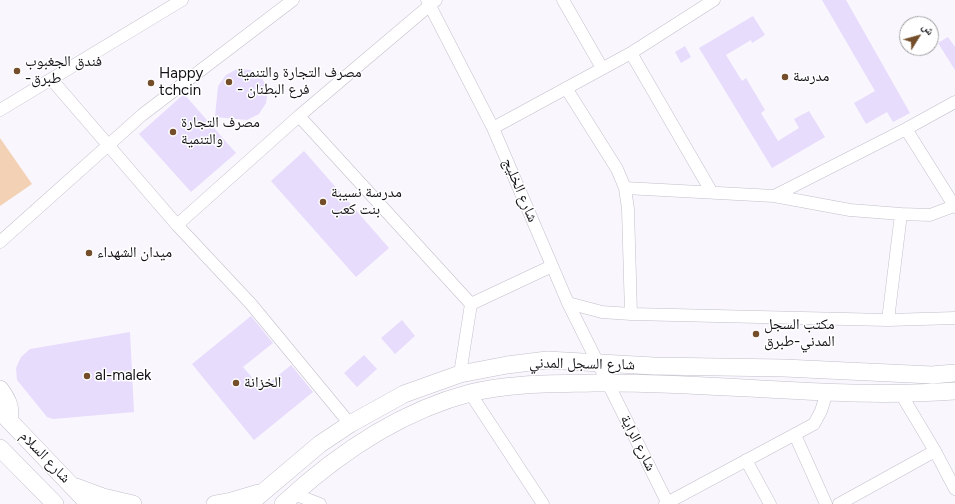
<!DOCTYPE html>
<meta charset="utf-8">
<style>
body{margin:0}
#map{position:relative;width:955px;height:504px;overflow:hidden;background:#f9f6fe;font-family:Figtree,"Noto Naskh Arabic",sans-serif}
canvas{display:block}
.north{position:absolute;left:899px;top:16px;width:40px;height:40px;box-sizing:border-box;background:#fff;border:1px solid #a1a0a2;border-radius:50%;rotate:53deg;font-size:11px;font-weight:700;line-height:16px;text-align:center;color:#131116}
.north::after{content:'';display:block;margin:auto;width:14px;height:18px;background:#744e2a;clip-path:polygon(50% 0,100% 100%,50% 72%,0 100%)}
</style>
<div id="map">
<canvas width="955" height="504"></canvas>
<div class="north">ش</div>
</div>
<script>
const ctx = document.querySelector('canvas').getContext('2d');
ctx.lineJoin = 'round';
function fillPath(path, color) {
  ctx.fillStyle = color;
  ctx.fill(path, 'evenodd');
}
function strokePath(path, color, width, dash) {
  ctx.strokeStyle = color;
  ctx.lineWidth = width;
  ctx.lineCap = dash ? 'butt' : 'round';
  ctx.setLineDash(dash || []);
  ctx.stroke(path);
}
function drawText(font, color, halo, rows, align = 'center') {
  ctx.font = font + ' Figtree,"Noto Naskh Arabic",sans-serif';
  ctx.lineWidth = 3;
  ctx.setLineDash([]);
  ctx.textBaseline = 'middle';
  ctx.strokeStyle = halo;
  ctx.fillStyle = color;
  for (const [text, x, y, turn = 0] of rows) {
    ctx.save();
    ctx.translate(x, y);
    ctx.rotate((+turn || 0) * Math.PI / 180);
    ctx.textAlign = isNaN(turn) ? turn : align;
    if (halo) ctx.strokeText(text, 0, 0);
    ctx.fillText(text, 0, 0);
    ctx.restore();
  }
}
fillPath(new Path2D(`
 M 0,138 L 32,184 L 0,206 Z`), '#f3d1b5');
fillPath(new Path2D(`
 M 822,0 L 846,0 L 910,113 L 893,122 L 887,112 L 866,124 L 854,103 L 875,91 Z
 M 753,16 L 765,35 L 752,43 L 751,40 L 726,55 L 742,81 L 746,78 L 765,110 L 761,113 L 778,141 L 799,128 L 794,119 L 809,111 L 825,137 L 772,168 L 699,48 Z
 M 948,37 L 955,47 L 955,70 L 938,43 Z
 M 685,46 L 691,57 L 681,63 L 675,52 Z
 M 237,69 L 251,70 L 262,78 L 268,90 L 266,103 L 259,114 L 247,120 L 215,117 L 218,86 L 226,75 Z
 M 184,94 L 236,153 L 191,192 L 139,134 Z
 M 304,151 L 389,248 L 356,277 L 271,181 Z
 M 251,316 L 273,343 L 243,367 L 262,389 L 291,365 L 313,392 L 254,440 L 192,364 Z
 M 402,320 L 415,336 L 395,354 L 381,338 Z
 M 130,332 L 134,412 L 53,419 L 47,417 L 17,380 L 16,368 L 21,357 L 30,349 Z
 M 364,355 L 377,369 L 357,387 L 344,373 Z`), '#e7dcfc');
const street = new Path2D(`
 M 427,0 L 493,128 L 568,303 L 668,504
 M 563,0 L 602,68
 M 631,53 L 711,191
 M 52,80 L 177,225 L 251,304 L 350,424
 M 566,88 L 617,169 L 625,188 L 628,209 L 631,314
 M 0,110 L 182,0
 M 299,116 L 471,304
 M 493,128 L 631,53 L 714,0
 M 906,129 L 955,207
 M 625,188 L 774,196 L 850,210 L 901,214 L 930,215 L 954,206
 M 774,196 L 906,129 L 955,102
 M 177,225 L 299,116 L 436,0
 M 0,242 L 142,115 L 293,0
 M 568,303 L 602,312 L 631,314 L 888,320 L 955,318
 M 471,304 L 552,266
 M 888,320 L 901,214
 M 460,374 L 471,304
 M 470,393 L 543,504
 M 901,394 L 935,451 L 955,489
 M 795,435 L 826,504
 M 746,460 L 770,504
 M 294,494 L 320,504
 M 665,504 L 814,424 L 821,411 L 827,392
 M 839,504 L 935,451`);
const secondary = new Path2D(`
 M 0,389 C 7,399 12,407 9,419
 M 0,411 L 89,504
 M 0,448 L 55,504
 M 76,487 L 103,497 L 133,504
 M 215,504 L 232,501 L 259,493
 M 249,504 L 320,444 L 350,424 L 404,394 L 460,374 L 507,365 L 547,360 L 654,366 L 784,368 L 932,375 L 955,373
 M 283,504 C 337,454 398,412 470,393 C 511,383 553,384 594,383 C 714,381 835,400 955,391`);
strokePath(street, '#c3bfcb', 13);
strokePath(secondary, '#c3bfcb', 18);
strokePath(street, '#fff', 12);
strokePath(secondary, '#fff', 17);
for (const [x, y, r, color] of [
 [17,71,4,"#744e2a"],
 [785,77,4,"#744e2a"],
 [229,82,4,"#744e2a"],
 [151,83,4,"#744e2a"],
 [173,132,4,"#744e2a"],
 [323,202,4,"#744e2a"],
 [89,253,4,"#744e2a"],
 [756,334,4,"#744e2a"],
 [87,376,4,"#744e2a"],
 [236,383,4,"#744e2a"]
]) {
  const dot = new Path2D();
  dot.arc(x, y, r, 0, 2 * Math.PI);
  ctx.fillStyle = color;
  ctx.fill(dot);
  strokePath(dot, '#fff', 1.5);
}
drawText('15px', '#131116', '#fff', [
 ["فندق الجغبوب",25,62],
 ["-طبرق",25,79],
 ["مصرف التجارة والتنمية",237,73],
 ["- فرع البطنان",237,90],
 ["Happy",159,74],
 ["tchcin",159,91],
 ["مدرسة",793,77],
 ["مصرف التجارة",181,123],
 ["والتنمية",181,140],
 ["مدرسة نسيبة",331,193],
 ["بنت كعب",331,210],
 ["ميدان الشهداء",97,253],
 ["مكتب السجل",764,325],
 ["المدني-طبرق",764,342],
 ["al-malek",95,376],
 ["الخزانة",244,383]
], 'left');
drawText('15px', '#131116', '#fff', [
 ["شارع الخليج",520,190,67],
 ["شارع السجل المدني",582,364,1],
 ["شارع الراية",638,443,63],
 ["شارع السلام",45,457,46]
]);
</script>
